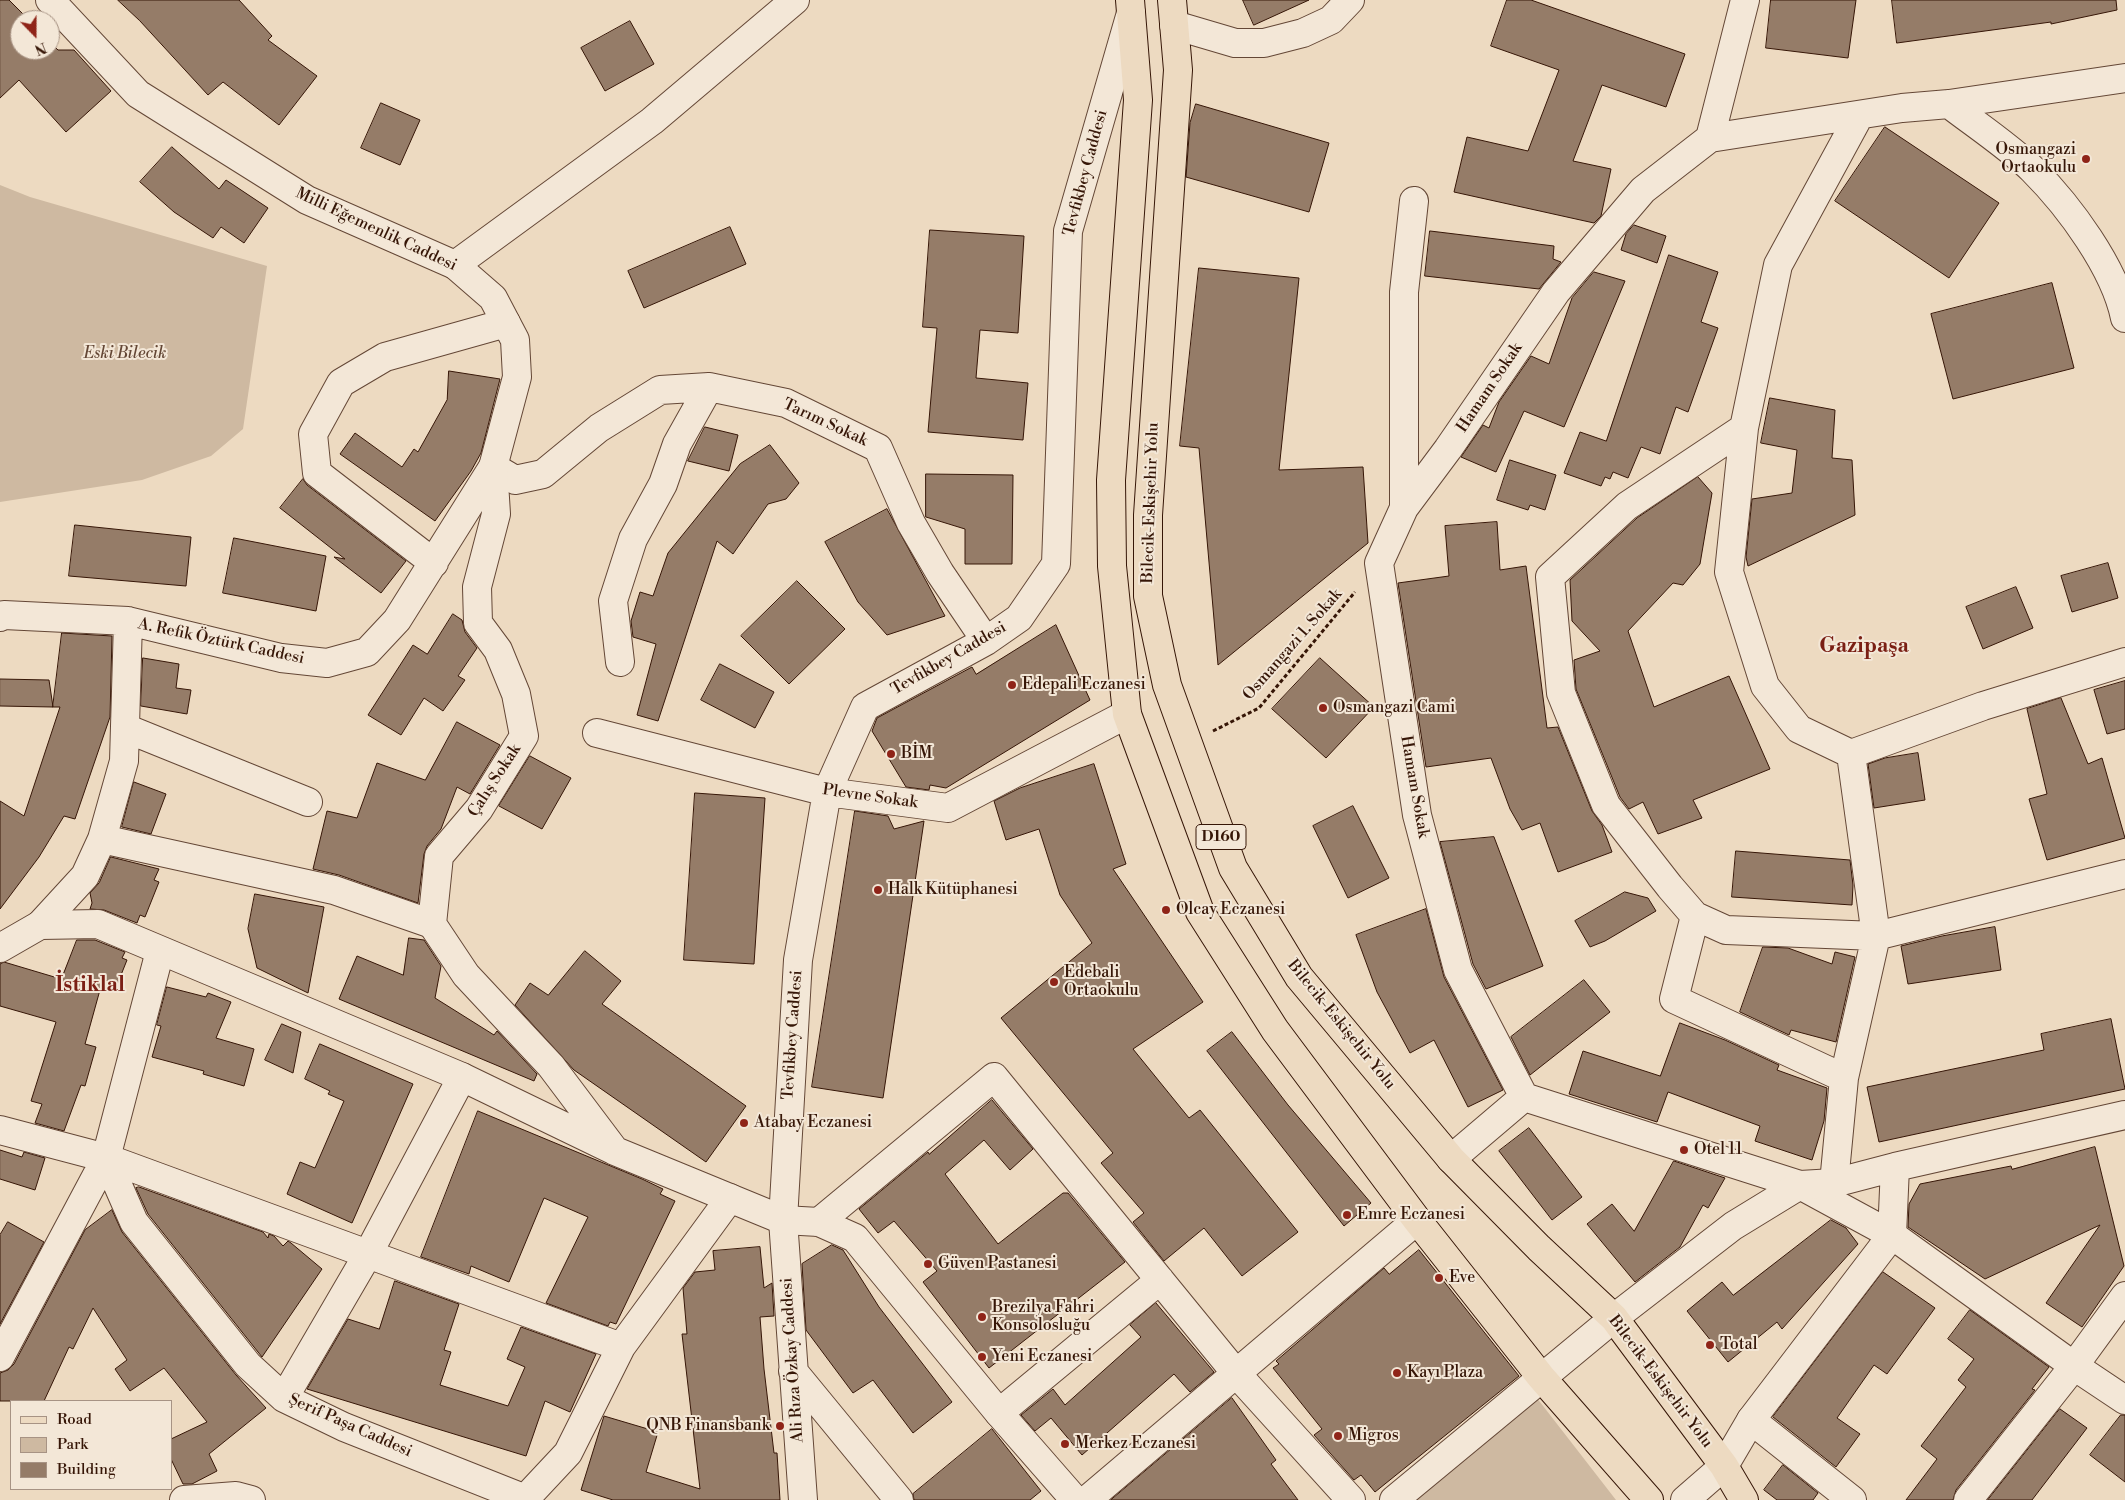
<!DOCTYPE html>
<meta charset="utf-8">
<style>
body{margin:0}
#map{position:relative;width:2125px;height:1500px;overflow:hidden;background:#eddac1;font-family:"Libre Bodoni",serif}
canvas{display:block}
.legend{position:absolute;left:10px;top:1400px;width:162px;height:90px;box-sizing:border-box;background:#f3e7d7;border:1px solid #a79384;margin:0;padding:6px 9px;list-style:none;font-size:15px;color:#361607}
.legend li{display:flex;align-items:center;gap:10px;height:25px}
.legend b{width:25px;border:1px solid #a79384}
.north{position:absolute;left:10px;top:10px;width:50px;height:50px;box-sizing:border-box;background:#f3e7d7;border:1px solid #a79384;border-radius:50%;rotate:158deg;font-size:14px;font-weight:700;line-height:20px;text-align:center;color:#361607}
.north::after{content:'';display:block;margin:auto;width:18px;height:22px;background:#8f2418;clip-path:polygon(50% 0,100% 100%,50% 72%,0 100%)}
</style>
<div id="map">
<canvas width="2125" height="1500"></canvas>
<ul class="legend">
<li><b style="height:6px;background:#eddac1"></b>Road</li>
<li><b style="height:14px;background:#ceb9a1"></b>Park</li>
<li><b style="height:14px;background:#957c68"></b>Building</li>
</ul>
<div class="north">N</div>
</div>
<script>
const ctx = document.querySelector('canvas').getContext('2d');
ctx.lineJoin = 'round';
function fillPath(path, color) {
  ctx.fillStyle = color;
  ctx.fill(path, 'evenodd');
}
function strokePath(path, color, width, dash) {
  ctx.strokeStyle = color;
  ctx.lineWidth = width;
  ctx.lineCap = dash ? 'butt' : 'round';
  ctx.setLineDash(dash || []);
  ctx.stroke(path);
}
function drawText(font, color, halo, rows, align = 'center') {
  ctx.font = font + ' "Libre Bodoni",serif';
  ctx.lineWidth = 4;
  ctx.setLineDash([]);
  ctx.textBaseline = 'middle';
  ctx.strokeStyle = halo;
  ctx.fillStyle = color;
  for (const [text, x, y, turn = 0] of rows) {
    ctx.save();
    ctx.translate(x, y);
    ctx.rotate((+turn || 0) * Math.PI / 180);
    ctx.textAlign = isNaN(turn) ? turn : align;
    if (halo) ctx.strokeText(text, 0, 0);
    ctx.fillText(text, 0, 0);
    ctx.restore();
  }
}
fillPath(new Path2D(`
 M 0,185 L 30,197 L 267,266 L 243,429 L 211,456 L 142,480 L 0,502 Z
 M 1533,1393 L 1616,1500 L 1409,1500 Z`), '#ceb9a1');
const building = new Path2D(`
 M 0,0 L 9,0 L 29,20 L 20,20 L 20,50 L 50,50 L 50,42 L 58,50 L 74,50 L 111,91 L 66,132 L 19,80 L 0,98 Z
 M 118,0 L 239,0 L 272,36 L 268,40 L 317,76 L 279,125 L 223,82 L 208,95 L 140,21 Z
 M 1243,0 L 1309,0 L 1254,25 Z
 M 1507,0 L 1531,0 L 1685,54 L 1666,107 L 1602,85 L 1573,161 L 1611,169 L 1601,216 L 1594,223 L 1454,192 L 1467,137 L 1528,151 L 1559,70 L 1491,46 Z
 M 1771,0 L 1856,0 L 1848,58 L 1766,48 Z
 M 1892,0 L 2116,0 L 2117,10 L 2051,24 L 2051,22 L 1897,43 Z
 M 630,21 L 654,64 L 605,91 L 581,48 Z
 M 381,103 L 420,120 L 400,165 L 361,148 Z
 M 1196,104 L 1329,143 L 1309,212 L 1186,177 L 1190,123 Z
 M 1885,127 L 1999,203 L 1949,278 L 1835,201 Z
 M 172,147 L 219,189 L 226,180 L 268,208 L 244,243 L 221,227 L 213,238 L 174,212 L 140,182 Z
 M 1634,225 L 1666,236 L 1657,263 L 1621,250 L 1626,234 Z
 M 730,227 L 746,264 L 644,308 L 628,271 Z
 M 930,230 L 1024,236 L 1018,333 L 980,330 L 976,378 L 1028,383 L 1023,440 L 928,432 L 937,328 L 923,327 Z
 M 1430,231 L 1554,246 L 1553,259 L 1561,262 L 1539,289 L 1425,276 Z
 M 1669,255 L 1718,272 L 1701,322 L 1718,328 L 1688,412 L 1676,407 L 1660,454 L 1641,447 L 1628,478 L 1613,472 L 1610,479 L 1605,477 L 1601,486 L 1564,473 L 1580,432 L 1606,441 Z
 M 1199,268 L 1299,278 L 1279,470 L 1363,467 L 1368,543 L 1218,665 L 1199,448 L 1180,446 Z
 M 1594,272 L 1625,281 L 1564,427 L 1524,411 L 1496,472 L 1461,457 L 1483,425 L 1489,428 L 1499,402 L 1531,356 L 1549,364 L 1572,298 Z
 M 2052,283 L 2074,368 L 1953,399 L 1931,314 Z
 M 449,371 L 500,379 L 481,453 L 471,471 L 435,521 L 340,454 L 355,433 L 402,467 L 414,449 L 418,452 L 447,400 Z
 M 1770,398 L 1835,410 L 1832,458 L 1852,460 L 1855,515 L 1748,566 L 1746,557 L 1752,499 L 1792,493 L 1797,450 L 1761,443 Z
 M 705,427 L 738,435 L 729,471 L 688,461 Z
 M 770,445 L 799,483 L 786,499 L 768,504 L 733,554 L 717,541 L 658,721 L 637,715 L 656,644 L 633,637 L 631,621 L 640,592 L 653,596 L 668,553 L 740,464 Z
 M 1510,460 L 1556,475 L 1545,510 L 1530,505 L 1528,510 L 1497,500 Z
 M 926,474 L 1013,475 L 1012,564 L 965,564 L 965,529 L 926,517 Z
 M 1698,477 L 1712,493 L 1700,564 L 1683,585 L 1673,583 L 1628,631 L 1654,707 L 1729,676 L 1770,769 L 1693,800 L 1702,818 L 1658,834 L 1643,802 L 1629,809 L 1620,797 L 1576,689 L 1574,660 L 1600,651 L 1572,621 L 1570,580 L 1637,518 Z
 M 303,479 L 307,485 L 406,561 L 381,593 L 334,557 L 345,559 L 280,508 Z
 M 887,509 L 945,616 L 887,635 L 858,602 L 825,542 Z
 M 1497,522 L 1500,570 L 1526,566 L 1547,728 L 1558,727 L 1592,811 L 1602,825 L 1612,852 L 1558,872 L 1540,823 L 1522,830 L 1510,809 L 1491,758 L 1426,767 L 1398,583 L 1449,576 L 1445,526 Z
 M 75,525 L 191,537 L 186,586 L 69,576 Z
 M 234,538 L 326,556 L 316,611 L 223,593 Z
 M 2108,563 L 2118,598 L 2072,612 L 2061,576 Z
 M 797,581 L 845,629 L 789,684 L 741,636 Z
 M 2016,587 L 2033,628 L 1983,649 L 1966,607 Z
 M 453,614 L 462,620 L 465,632 L 477,648 L 458,676 L 465,680 L 443,711 L 424,698 L 401,735 L 368,715 L 413,645 L 427,654 Z
 M 1056,625 L 1090,700 L 946,788 L 930,785 L 929,790 L 906,787 L 872,731 L 877,718 L 972,667 L 976,674 Z
 M 62,633 L 112,636 L 110,717 L 75,819 L 64,816 L 39,857 L 0,909 L 0,801 L 24,816 L 60,707 L 53,707 Z
 M 143,658 L 179,664 L 176,688 L 191,690 L 187,714 L 141,706 Z
 M 1320,658 L 1374,707 L 1326,758 L 1272,709 Z
 M 720,664 L 774,692 L 755,728 L 701,700 Z
 M 0,679 L 49,680 L 53,707 L 0,706 Z
 M 2125,681 L 2125,729 L 2107,734 L 2094,690 Z
 M 2061,698 L 2088,764 L 2102,758 L 2125,838 L 2047,860 L 2029,799 L 2047,794 L 2027,709 Z
 M 457,722 L 500,745 L 470,794 L 457,787 L 441,829 L 427,846 L 424,854 L 418,903 L 339,875 L 313,869 L 327,811 L 357,818 L 377,763 L 425,780 Z
 M 1918,753 L 1925,800 L 1874,808 L 1868,764 L 1885,758 Z
 M 530,756 L 571,778 L 542,829 L 499,806 Z
 M 1094,764 L 1126,864 L 1113,869 L 1203,1002 L 1133,1049 L 1189,1118 L 1200,1110 L 1298,1232 L 1242,1276 L 1204,1228 L 1164,1261 L 1133,1222 L 1144,1213 L 1101,1163 L 1113,1153 L 1001,1018 L 1092,943 L 1060,895 L 1039,829 L 1006,840 L 994,801 L 1020,788 Z
 M 134,782 L 166,794 L 151,834 L 122,827 Z
 M 695,793 L 765,798 L 754,964 L 684,960 Z
 M 1353,806 L 1389,878 L 1348,898 L 1313,826 Z
 M 855,811 L 888,816 L 894,829 L 924,821 L 883,1098 L 812,1087 Z
 M 1494,837 L 1543,966 L 1486,989 L 1473,964 L 1440,842 Z
 M 1736,851 L 1850,860 L 1853,885 L 1852,905 L 1732,897 Z
 M 111,857 L 159,869 L 154,880 L 159,882 L 145,917 L 140,915 L 137,923 L 104,910 L 90,909 L 92,903 L 90,893 L 99,883 Z
 M 1625,892 L 1648,898 L 1656,911 L 1605,941 L 1590,947 L 1575,921 Z
 M 255,894 L 324,907 L 308,993 L 257,968 L 248,929 Z
 M 1426,909 L 1444,977 L 1503,1090 L 1468,1107 L 1434,1040 L 1410,1053 L 1377,992 L 1356,935 Z
 M 1995,927 L 2001,970 L 1908,984 L 1901,946 L 1942,936 Z
 M 409,938 L 424,940 L 441,966 L 435,998 L 494,1035 L 497,1031 L 537,1074 L 534,1081 L 339,999 L 357,956 L 403,975 Z
 M 77,940 L 95,940 L 125,952 L 122,958 L 127,960 L 117,985 L 103,979 L 85,1044 L 96,1047 L 85,1086 L 81,1085 L 64,1131 L 35,1123 L 42,1104 L 31,1101 L 56,1022 L 0,1006 L 0,964 L 4,962 L 61,979 Z
 M 1763,947 L 1788,948 L 1832,964 L 1835,952 L 1855,957 L 1836,1042 L 1791,1030 L 1789,1035 L 1740,1012 Z
 M 585,951 L 621,981 L 602,1004 L 746,1106 L 706,1162 L 574,1070 L 515,1005 L 530,983 L 548,995 Z
 M 1584,980 L 1610,1012 L 1530,1075 L 1511,1037 Z
 M 167,987 L 206,997 L 208,993 L 231,1002 L 216,1038 L 254,1049 L 244,1086 L 203,1074 L 204,1071 L 152,1057 L 161,1026 L 157,1025 Z
 M 2111,1019 L 2125,1089 L 1879,1142 L 1867,1087 L 2044,1050 L 2041,1034 Z
 M 1680,1023 L 1725,1040 L 1779,1065 L 1777,1070 L 1827,1088 L 1824,1121 L 1812,1160 L 1755,1141 L 1760,1126 L 1668,1092 L 1657,1122 L 1569,1094 L 1583,1051 L 1660,1076 Z
 M 282,1024 L 301,1032 L 293,1073 L 265,1060 Z
 M 1232,1032 L 1288,1105 L 1371,1203 L 1344,1226 L 1207,1051 Z
 M 320,1044 L 413,1084 L 352,1223 L 287,1194 L 300,1162 L 315,1168 L 344,1101 L 328,1094 L 330,1091 L 305,1079 Z
 M 992,1100 L 1033,1149 L 1010,1170 L 984,1140 L 945,1174 L 998,1244 L 1063,1193 L 1068,1193 L 1125,1262 L 989,1368 L 923,1282 L 937,1271 L 894,1221 L 878,1233 L 859,1209 L 928,1152 L 929,1154 Z
 M 478,1111 L 642,1179 L 663,1189 L 660,1194 L 675,1201 L 616,1324 L 610,1322 L 608,1326 L 546,1303 L 588,1217 L 544,1198 L 509,1282 L 471,1266 L 469,1274 L 421,1257 Z
 M 1529,1128 L 1582,1197 L 1552,1220 L 1499,1151 Z
 M 2095,1147 L 2124,1266 L 2082,1327 L 2046,1303 L 2100,1225 L 1985,1279 L 1908,1227 L 1909,1204 L 1920,1184 L 2011,1166 L 2012,1169 Z
 M 0,1150 L 22,1157 L 24,1152 L 45,1158 L 35,1190 L 0,1179 Z
 M 1674,1161 L 1725,1178 L 1708,1208 L 1703,1205 L 1680,1247 L 1635,1282 L 1587,1224 L 1612,1204 L 1634,1231 Z
 M 139,1187 L 263,1232 L 268,1238 L 269,1234 L 274,1236 L 283,1246 L 288,1241 L 291,1243 L 322,1269 L 262,1357 L 148,1214 L 136,1188 Z
 M 112,1210 L 122,1232 L 236,1375 L 266,1408 L 209,1454 L 217,1471 L 192,1484 L 183,1484 L 171,1459 L 171,1439 L 207,1422 L 164,1368 L 130,1391 L 115,1369 L 127,1360 L 93,1308 L 73,1349 L 69,1347 L 44,1401 L 0,1401 L 0,1373 L 8,1370 L 14,1364 L 85,1230 Z
 M 1831,1220 L 1846,1228 L 1858,1244 L 1782,1329 L 1777,1322 L 1728,1362 L 1687,1311 L 1722,1282 L 1733,1295 Z
 M 8,1222 L 44,1242 L 0,1324 L 0,1235 Z
 M 832,1245 L 843,1250 L 879,1307 L 952,1402 L 913,1433 L 873,1380 L 853,1393 L 806,1330 L 802,1264 Z
 M 760,1247 L 764,1288 L 772,1283 L 774,1316 L 760,1317 L 764,1369 L 774,1453 L 777,1453 L 780,1500 L 613,1500 L 581,1490 L 604,1416 L 658,1432 L 646,1472 L 700,1489 L 682,1334 L 687,1334 L 683,1288 L 695,1272 L 715,1270 L 713,1251 Z
 M 1419,1250 L 1519,1376 L 1375,1492 L 1361,1475 L 1354,1480 L 1314,1435 L 1322,1429 L 1273,1368 L 1279,1364 L 1276,1361 L 1384,1268 L 1389,1274 Z
 M 1883,1272 L 1935,1308 L 1887,1374 L 1874,1365 L 1837,1418 L 1860,1434 L 1836,1467 L 1773,1417 Z
 M 395,1281 L 459,1304 L 444,1350 L 451,1352 L 440,1385 L 508,1406 L 525,1367 L 507,1359 L 521,1327 L 596,1354 L 570,1412 L 545,1401 L 526,1456 L 307,1389 L 348,1319 L 379,1329 Z
 M 1156,1303 L 1214,1372 L 1190,1392 L 1174,1374 L 1082,1455 L 1051,1418 L 1035,1431 L 1021,1415 L 1053,1389 L 1065,1405 L 1141,1337 L 1130,1325 Z
 M 1970,1310 L 2049,1367 L 2032,1389 L 2035,1390 L 1956,1490 L 1953,1500 L 1906,1500 L 1937,1459 L 1921,1446 L 1966,1387 L 1958,1380 L 1974,1359 L 1948,1339 Z
 M 1232,1398 L 1276,1460 L 1271,1464 L 1298,1500 L 1111,1500 Z
 M 2060,1409 L 2087,1428 L 2032,1500 L 1988,1500 Z
 M 2121,1415 L 2125,1415 L 2125,1482 L 2090,1455 Z
 M 992,1429 L 1041,1491 L 1030,1500 L 914,1500 L 913,1494 Z
 M 1783,1465 L 1818,1493 L 1813,1500 L 1777,1500 L 1764,1490 Z`);
fillPath(building, '#957c68');
strokePath(building, '#361607', 1);
const minor = new Path2D(`
 M 50,0 L 138,94 L 307,200 L 455,265
 M 1174,25 L 1235,43 L 1264,43 L 1303,33 L 1331,20 L 1350,0
 M 2125,78 L 1949,104 L 1902,108 L 1710,138 L 1643,190 L 1556,292 L 1448,449 L 1404,508 L 1379,563 L 1417,815 L 1458,970 L 1524,1097 L 1800,1185 L 1892,1235 L 2074,1366 L 2125,1400
 M 1949,104 C 1975,124 2011,148 2033,170 C 2069,206 2115,268 2125,318
 M 1859,116 L 1778,265 L 1744,428 L 1729,572 L 1765,686 L 1799,729 L 1851,754 L 1983,706 L 2125,662
 M 1710,138 L 1745,0
 M 1744,428 L 1627,506 L 1550,577 L 1561,693 L 1606,805 L 1670,887 L 1695,916 L 1726,930 L 1876,936 L 2125,874
 M 1404,508 L 1404,292 L 1414,201
 M 434,563 L 317,473 L 313,434 L 341,383 L 385,357 L 506,323
 M 0,617 L 4,615 L 128,621 L 281,658 L 327,663 L 367,652 L 397,620 L 493,467 L 515,480 L 543,474 L 599,428 L 660,390 L 709,387 L 786,403 L 878,448 L 911,523 L 940,573 L 986,641
 M 620,662 L 613,601 L 633,539 L 663,484 L 677,444 L 709,387
 M 125,728 L 308,802
 M 597,733 L 827,792 L 948,808 L 1127,714
 M 102,839 L 334,890 L 432,924
 M 1695,916 L 1674,999 L 1844,1078
 M 40,925 L 85,876 L 102,839 L 124,761 L 128,621
 M 0,1130 L 106,1158 L 621,1347
 M 106,1158 L 134,1222 L 248,1365 L 284,1398 L 344,1427 L 528,1500
 M 1451,1159 L 1524,1097
 M 1834,1183 L 1844,1078 L 1876,936 L 1851,754
 M 819,1222 L 994,1077 L 1235,1372 L 1351,1500
 M 0,1357 L 106,1158 L 160,951
 M 793,1371 L 899,1500
 M 284,1398 L 368,1254 L 462,1077
 M 999,1413 L 1160,1280
 M 1751,1420 L 1852,1500
 M 184,1500 L 236,1496 L 251,1500
 M 524,1500 L 568,1453 L 621,1347 L 730,1198
 M 803,1500 L 783,1220 L 798,960 L 827,792 L 865,707 L 986,641 L 1019,618 L 1056,564 L 1068,231 L 1131,13
 M 1087,1500 L 1417,1220
 M 1968,1500 L 2074,1366 L 2125,1296`);
const tertiary = new Path2D(`
 M 0,948 L 40,925 L 98,924 L 462,1077 L 615,1151 L 783,1220 L 819,1222 L 855,1238 L 999,1413 L 1075,1500
 M 615,1151 L 551,1066 L 466,975 L 432,924 L 439,856 L 479,809 L 524,736 L 516,694 L 498,650 L 478,623 L 477,587 L 496,514 L 493,467 L 517,377 L 515,340 L 493,298 L 455,265 L 652,121 L 795,0
 M 1394,1500 L 1614,1318 L 1733,1226 L 1800,1185 L 1834,1183 L 1895,1167 L 2125,1115
 M 1685,1500 L 1724,1466 L 1751,1420 L 1892,1235 L 1895,1167`);
const primary = new Path2D(`
 M 1130,0 L 1138,100 L 1111,480 L 1112,566 L 1127,714 L 1200,912 L 1275,1030 L 1417,1220 L 1541,1377 L 1649,1500
 M 1172,0 L 1178,70 L 1148,515 L 1148,596 L 1167,685 L 1233,868 L 1299,977 L 1451,1159 L 1539,1248 L 1614,1318 L 1724,1466 L 1744,1500`);
strokePath(minor, '#644736', 30);
strokePath(tertiary, '#644736', 30);
strokePath(primary, '#361607', 30);
strokePath(new Path2D(`
 M 1213,731 L 1259,708 L 1355,592`), '#361607', 3, [4, 2.5]);
strokePath(minor, '#f3e7d7', 28);
strokePath(tertiary, '#f3e7d7', 28);
strokePath(primary, '#eddac1', 28);
for (const [x, y, r, color] of [
 [2086,159,5,"#8f2418"],
 [1012,685,5,"#8f2418"],
 [1323,708,5,"#8f2418"],
 [891,754,5,"#8f2418"],
 [878,890,5,"#8f2418"],
 [1166,910,5,"#8f2418"],
 [1054,982,5,"#8f2418"],
 [744,1123,5,"#8f2418"],
 [1684,1150,5,"#8f2418"],
 [1347,1215,5,"#8f2418"],
 [928,1264,5,"#8f2418"],
 [1439,1278,5,"#8f2418"],
 [982,1317,5,"#8f2418"],
 [1710,1345,5,"#8f2418"],
 [982,1357,5,"#8f2418"],
 [1397,1373,5,"#8f2418"],
 [780,1426,5,"#8f2418"],
 [1338,1436,5,"#8f2418"],
 [1065,1444,5,"#8f2418"]
]) {
  const dot = new Path2D();
  dot.arc(x, y, r, 0, 2 * Math.PI);
  ctx.fillStyle = color;
  ctx.fill(dot);
  strokePath(dot, '#f3e7d7', 2);
}
for (const [x, y, w] of [
 [1221,837,50]
]) {
  const box = new Path2D();
  box.roundRect(x - w / 2, y - 12.5, w, 25, 4);
  ctx.fillStyle = '#f3e7d7';
  ctx.fill(box);
  strokePath(box, '#361607', 1);
}
drawText('bold 15px', '#361607', null, [
 ["D160",1221,837]
]);
drawText('16px', '#361607', '#f3e7d7', [
 ["Osmangazi",2076,150,"right"],
 ["Ortaokulu",2076,168,"right"],
 ["Edepali Eczanesi",1022,685],
 ["Osmangazi Cami",1333,708],
 ["BİM",901,754],
 ["Halk Kütüphanesi",888,890],
 ["Olcay Eczanesi",1176,910],
 ["Edebali",1064,973],
 ["Ortaokulu",1064,991],
 ["Atabay Eczanesi",754,1123],
 ["Otel 11",1694,1150],
 ["Emre Eczanesi",1357,1215],
 ["Güven Pastanesi",938,1264],
 ["Eve",1449,1278],
 ["Brezilya Fahri",992,1308],
 ["Konsolosluğu",992,1326],
 ["Total",1720,1345],
 ["Yeni Eczanesi",992,1357],
 ["Kayı Plaza",1407,1373],
 ["QNB Finansbank",770,1426,"right"],
 ["Migros",1348,1436],
 ["Merkez Eczanesi",1075,1444]
], 'left');
drawText('16px', '#361607', '#f3e7d7', [
 ["Tevfikbey Caddesi",1086,173,-75],
 ["Milli Eğemenlik Caddesi",376,230,25],
 ["Hamam Sokak",1490,388,-56],
 ["Tarım Sokak",825,423,25],
 ["Bilecik-Eskişehir Yolu",1151,503,-88],
 ["A. Refik Öztürk Caddesi",221,642,12],
 ["Osmangazi 1. Sokak",1293,645,-49],
 ["Tevfikbey Caddesi",949,659,-30],
 ["Çalış Sokak",495,781,-57],
 ["Hamam Sokak",1414,787,80],
 ["Plevne Sokak",870,797,8],
 ["Bilecik-Eskişehir Yolu",1341,1025,51],
 ["Tevfikbey Caddesi",793,1035,-86],
 ["Ali Rıza Özkay Caddesi",793,1360,-94],
 ["Bilecik-Eskişehir Yolu",1660,1382,53],
 ["Şerif Paşa Caddesi",350,1426,24]
]);
drawText('italic 16px', '#644735', '#f3e7d7', [
 ["Eski Bilecik",125,354]
]);
drawText('bold 21px', '#7a1f14', '#f3e7d7', [
 ["Gazipaşa",1864,647],
 ["İstiklal",90,986]
]);
</script>
